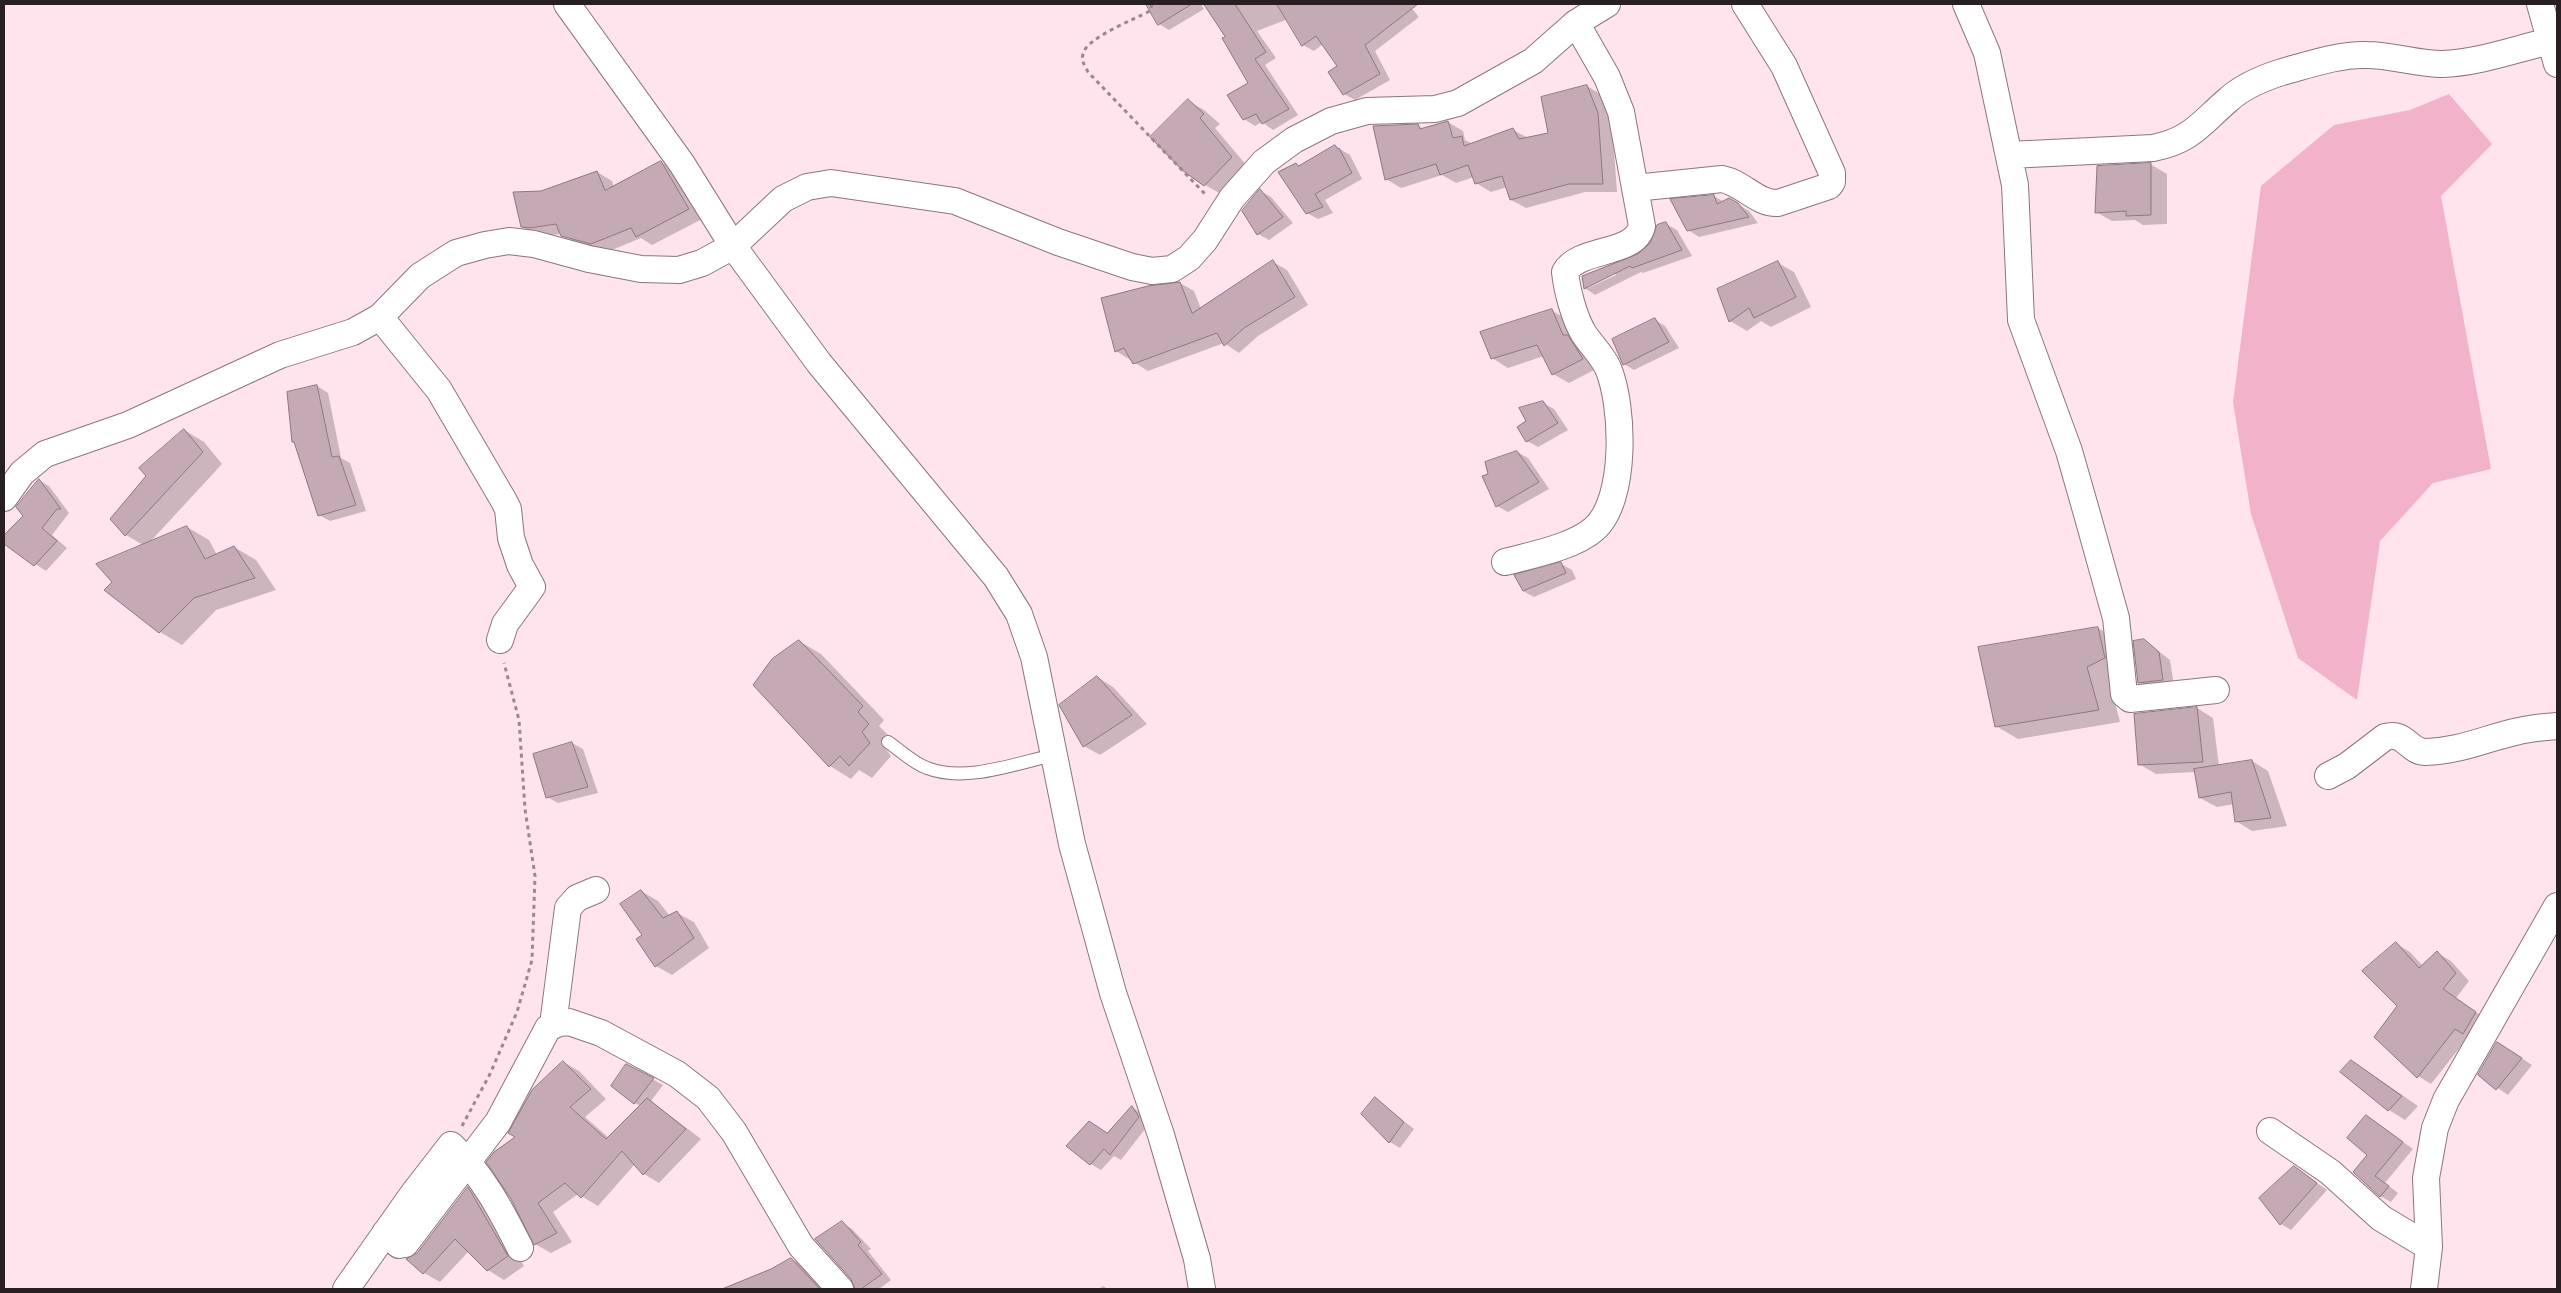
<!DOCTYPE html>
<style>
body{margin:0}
#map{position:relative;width:2561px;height:1293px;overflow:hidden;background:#ffe3ed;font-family:Figtree,sans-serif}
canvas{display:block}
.frame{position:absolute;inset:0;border:5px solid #281f22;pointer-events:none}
</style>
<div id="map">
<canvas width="2561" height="1293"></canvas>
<div class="frame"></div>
</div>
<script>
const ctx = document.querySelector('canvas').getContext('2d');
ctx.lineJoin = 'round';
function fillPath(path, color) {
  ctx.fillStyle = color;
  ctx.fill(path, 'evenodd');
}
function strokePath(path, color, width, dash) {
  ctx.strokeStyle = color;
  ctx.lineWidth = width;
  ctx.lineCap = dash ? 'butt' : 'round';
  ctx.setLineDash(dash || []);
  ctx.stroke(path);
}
fillPath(new Path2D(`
 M 2449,94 L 2492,144 L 2441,196 L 2491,469 L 2433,483 L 2380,541 L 2357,700 L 2298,658 L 2251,514 L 2233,402 L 2261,186 L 2334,125 L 2410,110 Z`), '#f1b2ca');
fillPath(new Path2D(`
 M 1147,4 L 1201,4 L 1204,9 L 1169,30 L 1159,24 Z
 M 1205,4 L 1330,4 L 1337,14 L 1351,4 L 1408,4 L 1419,17 L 1375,51 L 1390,80 L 1355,100 L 1344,94 L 1339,66 L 1323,44 L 1314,51 L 1303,45 L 1288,19 L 1257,31 L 1276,58 L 1265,65 L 1298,115 L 1273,130 L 1262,122 L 1255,126 L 1244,119 L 1250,84 L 1226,37 Z
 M 1587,86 L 1602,95 L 1612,123 L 1617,192 L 1585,192 L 1526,208 L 1511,200 L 1507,187 L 1491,192 L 1476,183 L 1474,177 L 1456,183 L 1442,175 L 1401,188 L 1386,179 L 1418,126 L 1424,129 L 1448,122 L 1463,131 L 1465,140 L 1473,144 L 1513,130 L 1528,138 L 1549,134 Z
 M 1188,101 L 1204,110 L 1220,124 L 1215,128 L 1248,167 L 1221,194 L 1205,185 Z
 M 1335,146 L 1350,155 L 1362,179 L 1325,200 L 1333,213 L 1318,219 L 1307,213 L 1296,164 L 1300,166 Z
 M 661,162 L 677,171 L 704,218 L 652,245 L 641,238 L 607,252 L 578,244 L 562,234 L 538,236 L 522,227 L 542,192 L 597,172 L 612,181 L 614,187 Z
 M 2150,164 L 2167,174 L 2167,224 L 2143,225 L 2135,220 L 2112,221 L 2096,212 Z
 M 1260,191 L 1271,197 L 1293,223 L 1269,240 L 1258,234 Z
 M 1714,196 L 1724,202 L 1729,199 L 1749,211 L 1758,223 L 1699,237 L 1688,230 Z
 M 1666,224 L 1677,230 L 1692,256 L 1643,273 L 1641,272 L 1595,295 L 1585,288 L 1583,277 L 1639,255 L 1652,243 L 1658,226 ZM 1615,273 L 1616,275 L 1588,288 L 1587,286 Z
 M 1273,262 L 1287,270 L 1308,305 L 1258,336 L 1239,353 L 1224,343 L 1148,371 L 1116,351 L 1180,283 L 1194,291 L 1201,309 Z
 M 1778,263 L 1794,272 L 1811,307 L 1771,327 L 1761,321 L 1747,331 L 1730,321 L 1718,290 Z
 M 1551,310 L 1568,320 L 1598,368 L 1569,383 L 1553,374 L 1544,356 L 1508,368 L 1492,358 Z
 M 1655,320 L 1665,326 L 1679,348 L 1634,370 L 1624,364 Z
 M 317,386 L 328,393 L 341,458 L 350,463 L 366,511 L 330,521 L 319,515 Z
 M 1543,403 L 1554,409 L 1568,430 L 1538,447 L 1527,441 L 1527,421 Z
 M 184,430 L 204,442 L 222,464 L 149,543 L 187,527 L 209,540 L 217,555 L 234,547 L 256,560 L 276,590 L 216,610 L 182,645 L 160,632 L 106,589 L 143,545 L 126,535 Z
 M 1517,452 L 1528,458 L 1549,489 L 1508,512 L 1497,506 L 1489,475 Z
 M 39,480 L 49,486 L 69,513 L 52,535 L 67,548 L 46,571 L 4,543 L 4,537 L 24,517 Z
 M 1561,564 L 1572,570 L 1576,579 L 1534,597 L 1523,591 Z
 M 2098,628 L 2119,641 L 2126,671 L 2109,679 L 2120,722 L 2018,739 L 1996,726 Z
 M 2144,640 L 2170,660 L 2174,686 L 2150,689 L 2139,682 Z
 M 799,641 L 821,654 L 884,720 L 879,726 L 890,737 L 883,745 L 891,756 L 872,778 L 859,770 L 851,779 L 830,766 Z
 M 1097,677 L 1113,687 L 1147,724 L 1100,755 L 1084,746 Z
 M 2197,708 L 2213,718 L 2219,766 L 2252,761 L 2268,771 L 2287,826 L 2252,831 L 2236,821 L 2234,804 L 2217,807 L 2200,798 L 2195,772 L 2156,774 L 2139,764 Z
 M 572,743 L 583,749 L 598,793 L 558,803 L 547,797 Z
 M 641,891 L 658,901 L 670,916 L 677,913 L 694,922 L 709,948 L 672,975 L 656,966 L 643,935 Z
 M 2396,944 L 2410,952 L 2423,966 L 2437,953 L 2451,961 L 2469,981 L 2456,998 L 2489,1021 L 2469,1036 L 2431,1084 L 2418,1076 L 2399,1006 Z
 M 2508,1049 L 2532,1065 L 2508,1095 L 2479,1075 Z
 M 2351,1061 L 2367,1071 L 2418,1106 L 2405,1120 L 2389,1110 L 2342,1071 Z
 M 563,1062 L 579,1071 L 606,1099 L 585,1117 L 609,1138 L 641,1106 L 634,1103 L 627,1065 L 663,1085 L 651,1101 L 701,1139 L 659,1183 L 644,1174 L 635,1164 L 598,1206 L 578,1194 L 553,1212 L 572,1242 L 551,1253 L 535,1244 L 518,1137 Z
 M 1375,1099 L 1414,1129 L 1400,1148 L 1390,1142 Z
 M 1133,1108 L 1143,1114 L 1149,1124 L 1121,1160 L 1114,1156 L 1101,1170 L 1091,1164 L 1107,1134 Z
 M 2367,1116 L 2413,1149 L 2385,1183 L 2398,1193 L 2391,1202 L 2380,1196 L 2369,1155 Z
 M 2294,1167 L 2327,1190 L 2291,1230 L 2281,1224 L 2260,1198 Z
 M 468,1188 L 484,1198 L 524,1266 L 504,1280 L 488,1270 L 469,1251 L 440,1282 L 424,1273 L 418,1254 Z
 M 842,1223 L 852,1229 L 871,1249 L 868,1251 L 891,1280 L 879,1289 L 855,1289 Z
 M 791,1259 L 804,1266 L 816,1280 L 821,1289 L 745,1289 L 741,1282 L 771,1270 Z
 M 1103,1286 L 1108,1289 L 1099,1289 Z`), '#0003');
const building = new Path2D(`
 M 1146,4 L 1192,4 L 1158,25 Z
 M 1204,4 L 1235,4 L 1266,52 L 1255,59 L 1289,109 L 1262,124 L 1256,114 L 1243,120 L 1227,95 L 1248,83 L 1222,38 L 1225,37 Z
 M 1277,4 L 1418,4 L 1365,45 L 1380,74 L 1343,95 L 1328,72 L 1337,66 L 1316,36 L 1302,46 Z
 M 1587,85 L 1598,113 L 1603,184 L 1569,184 L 1510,200 L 1502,176 L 1475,184 L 1468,165 L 1440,175 L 1436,164 L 1385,180 L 1373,126 L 1418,124 L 1420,129 L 1448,121 L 1453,138 L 1462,136 L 1464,146 L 1513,128 L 1519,139 L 1548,133 L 1541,97 Z
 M 1188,99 L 1204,114 L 1200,118 L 1232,157 L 1204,186 L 1182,170 L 1150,137 Z
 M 1335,145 L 1338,149 L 1339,148 L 1352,173 L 1315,194 L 1323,207 L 1306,214 L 1278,172 L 1296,163 L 1298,166 Z
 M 661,161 L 689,209 L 636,237 L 631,228 L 591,244 L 561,236 L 556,224 L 530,228 L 521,227 L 513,192 L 541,191 L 597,171 L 605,190 Z
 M 2151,163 L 2151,215 L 2126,216 L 2126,211 L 2095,213 L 2097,166 Z
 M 1260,189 L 1283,217 L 1257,235 L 1242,211 Z
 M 1714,195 L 1717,204 L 1729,198 L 1738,203 L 1749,217 L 1687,231 L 1670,199 Z
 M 1666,222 L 1682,250 L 1632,268 L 1630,266 L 1584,289 L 1582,276 L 1638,254 L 1650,243 L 1657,225 Z
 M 1273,260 L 1295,297 L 1244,328 L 1224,346 L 1217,333 L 1133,364 L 1124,348 L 1115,352 L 1101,298 L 1148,286 L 1180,282 L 1192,313 Z
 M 1778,261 L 1796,297 L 1754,318 L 1749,308 L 1729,322 L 1717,289 Z
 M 1552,309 L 1563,335 L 1568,335 L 1583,359 L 1552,375 L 1537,345 L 1491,359 L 1480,332 Z
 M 1655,318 L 1669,342 L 1623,365 L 1612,339 Z
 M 317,385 L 332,457 L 339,456 L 356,505 L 318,516 L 294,442 L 292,442 L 287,392 Z
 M 1543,401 L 1558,423 L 1526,442 L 1517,427 L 1526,421 L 1519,408 Z
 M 184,429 L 203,452 L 125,536 L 110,519 L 146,476 L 139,468 Z
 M 1517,451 L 1539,482 L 1496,507 L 1482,476 L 1488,474 L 1485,462 Z
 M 39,479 L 61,509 L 57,509 L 42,528 L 57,541 L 34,566 L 4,544 L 4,535 L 23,516 L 16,507 Z
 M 187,526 L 205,559 L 234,546 L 255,578 L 194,598 L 159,633 L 104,590 L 112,582 L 96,564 Z
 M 1561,562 L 1566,573 L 1523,591 L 1514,575 Z
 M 2098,627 L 2105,658 L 2087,667 L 2099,710 L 1995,727 L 1978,647 Z
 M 2144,639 L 2159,652 L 2163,680 L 2138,683 L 2133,641 Z
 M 799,640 L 863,706 L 858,712 L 869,724 L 862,732 L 870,743 L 849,766 L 840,756 L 829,767 L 753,685 L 772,659 Z
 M 1097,676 L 1132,715 L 1083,747 L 1059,705 Z
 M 2197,707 L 2203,762 L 2138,765 L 2134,714 Z
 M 572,742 L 588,787 L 546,798 L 533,754 Z
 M 2252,760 L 2271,818 L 2235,822 L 2231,792 L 2199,798 L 2194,769 Z
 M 641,890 L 663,918 L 677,911 L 694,938 L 655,967 L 636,939 L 642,935 L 620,904 Z
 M 2396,942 L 2419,968 L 2437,951 L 2456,973 L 2443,989 L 2476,1012 L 2463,1034 L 2455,1029 L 2417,1078 L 2374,1037 L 2397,1006 L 2362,971 Z
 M 2497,1042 L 2522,1058 L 2496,1090 L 2478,1075 Z
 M 2351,1060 L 2402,1096 L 2388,1111 L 2340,1072 Z
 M 563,1061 L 591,1089 L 570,1107 L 606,1139 L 647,1098 L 686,1129 L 643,1175 L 622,1151 L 581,1198 L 565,1183 L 538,1203 L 557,1233 L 534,1245 L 511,1199 L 486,1162 L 494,1152 L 515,1137 L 508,1133 L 532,1090 Z
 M 626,1064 L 654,1078 L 634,1104 L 611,1086 Z
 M 1375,1097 L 1404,1122 L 1389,1143 L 1361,1114 Z
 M 1132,1106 L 1139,1117 L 1110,1155 L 1104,1149 L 1090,1165 L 1066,1146 L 1089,1121 L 1107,1133 Z
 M 2366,1115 L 2403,1142 L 2375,1176 L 2389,1186 L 2380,1197 L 2353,1172 L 2367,1155 L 2347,1138 Z
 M 2294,1166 L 2317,1183 L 2280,1225 L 2259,1198 Z
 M 468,1187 L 508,1256 L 487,1271 L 455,1239 L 423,1274 L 406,1259 L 417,1253 Z
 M 842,1221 L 861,1242 L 858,1245 L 882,1274 L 861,1289 L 855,1289 L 851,1279 L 815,1239 Z
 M 791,1258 L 820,1289 L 722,1289 L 771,1269 Z`);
fillPath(building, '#c4aab4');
strokePath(building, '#8f767f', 1);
const lane = new Path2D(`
 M 888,742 C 900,750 913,763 927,768 C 966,783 1016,763 1054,755`);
const street = new Path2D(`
 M 567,4 L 682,164 L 733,246 L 819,363 L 996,577 L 1019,614 L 1034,657 L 1072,844 L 1113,993 L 1161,1135 L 1197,1259 L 1202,1289
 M 1966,4 L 1987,53 L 2015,185 L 2021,320 L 2069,451 L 2087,514 L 2116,618 L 2124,694 L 2130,699 L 2216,690
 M 2540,4 L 2557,64
 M 2009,155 L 2153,148 C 2192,140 2200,124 2228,100 C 2243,86 2263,78 2282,72 C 2308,65 2339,54 2367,55 C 2392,55 2417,64 2442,64 C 2478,63 2516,49 2550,41
 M 1635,188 L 1722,179 C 1743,183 1757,204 1778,203 L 1829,186 L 1832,182 L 1832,173 L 1784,66 L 1745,4
 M 380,317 L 439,390 L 504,501 L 508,509 L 511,538 L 520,565 L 532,587 L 505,624 L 500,640
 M 4,498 L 22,473 L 45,454 L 128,425 L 280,355 L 353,332 L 380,317 L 420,276 L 456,253 L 485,245 L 509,241 L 534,244 L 589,259 L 641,269 L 679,270 L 702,263 L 733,246 L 783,199 L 807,187 L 831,183 L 955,201 L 1058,242 L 1132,267 L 1152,271 L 1172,269 L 1189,258 L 1205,240 L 1232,198 L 1264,162 L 1294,140 L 1331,121 L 1367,111 L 1435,109 L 1458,103 L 1533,61 L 1576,23 L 1607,4
 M 1505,562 C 1531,555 1574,547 1594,529 C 1627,501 1624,406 1608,368 C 1602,355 1592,346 1584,334 C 1574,318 1567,290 1565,272 C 1579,247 1635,256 1642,226 L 1621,112 L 1607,77 L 1576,23
 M 2328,776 L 2347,766 L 2385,737 C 2406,731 2408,752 2426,752 C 2461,751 2486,738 2519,731 C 2531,728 2545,727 2557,726
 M 553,1025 L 568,908 L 577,898 L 596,890
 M 2270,1131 L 2330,1172 L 2381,1218 L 2429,1247
 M 385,1233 L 399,1245 L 405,1244 L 498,1122 L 548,1028 L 559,1023 L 569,1022 L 601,1033 L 677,1074 L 708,1098 L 734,1132 L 801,1246 L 840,1289
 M 346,1289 L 413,1194 L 451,1145 C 482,1174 501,1210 520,1248
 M 2424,1289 L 2429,1247 L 2426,1178 L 2435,1128 L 2446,1100 L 2557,906`);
strokePath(lane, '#8d757e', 14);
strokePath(street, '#8d757e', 28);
strokePath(new Path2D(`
 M 1152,4 L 1150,11 C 1135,19 1086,38 1083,54 C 1081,61 1085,66 1088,72 L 1205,194
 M 462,1126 L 490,1074 L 517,1012 L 532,960 L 535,876 L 525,809 L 519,720 L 504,663`), '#9b888e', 3, [4, 4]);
strokePath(lane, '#fff', 12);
strokePath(street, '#fff', 26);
</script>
